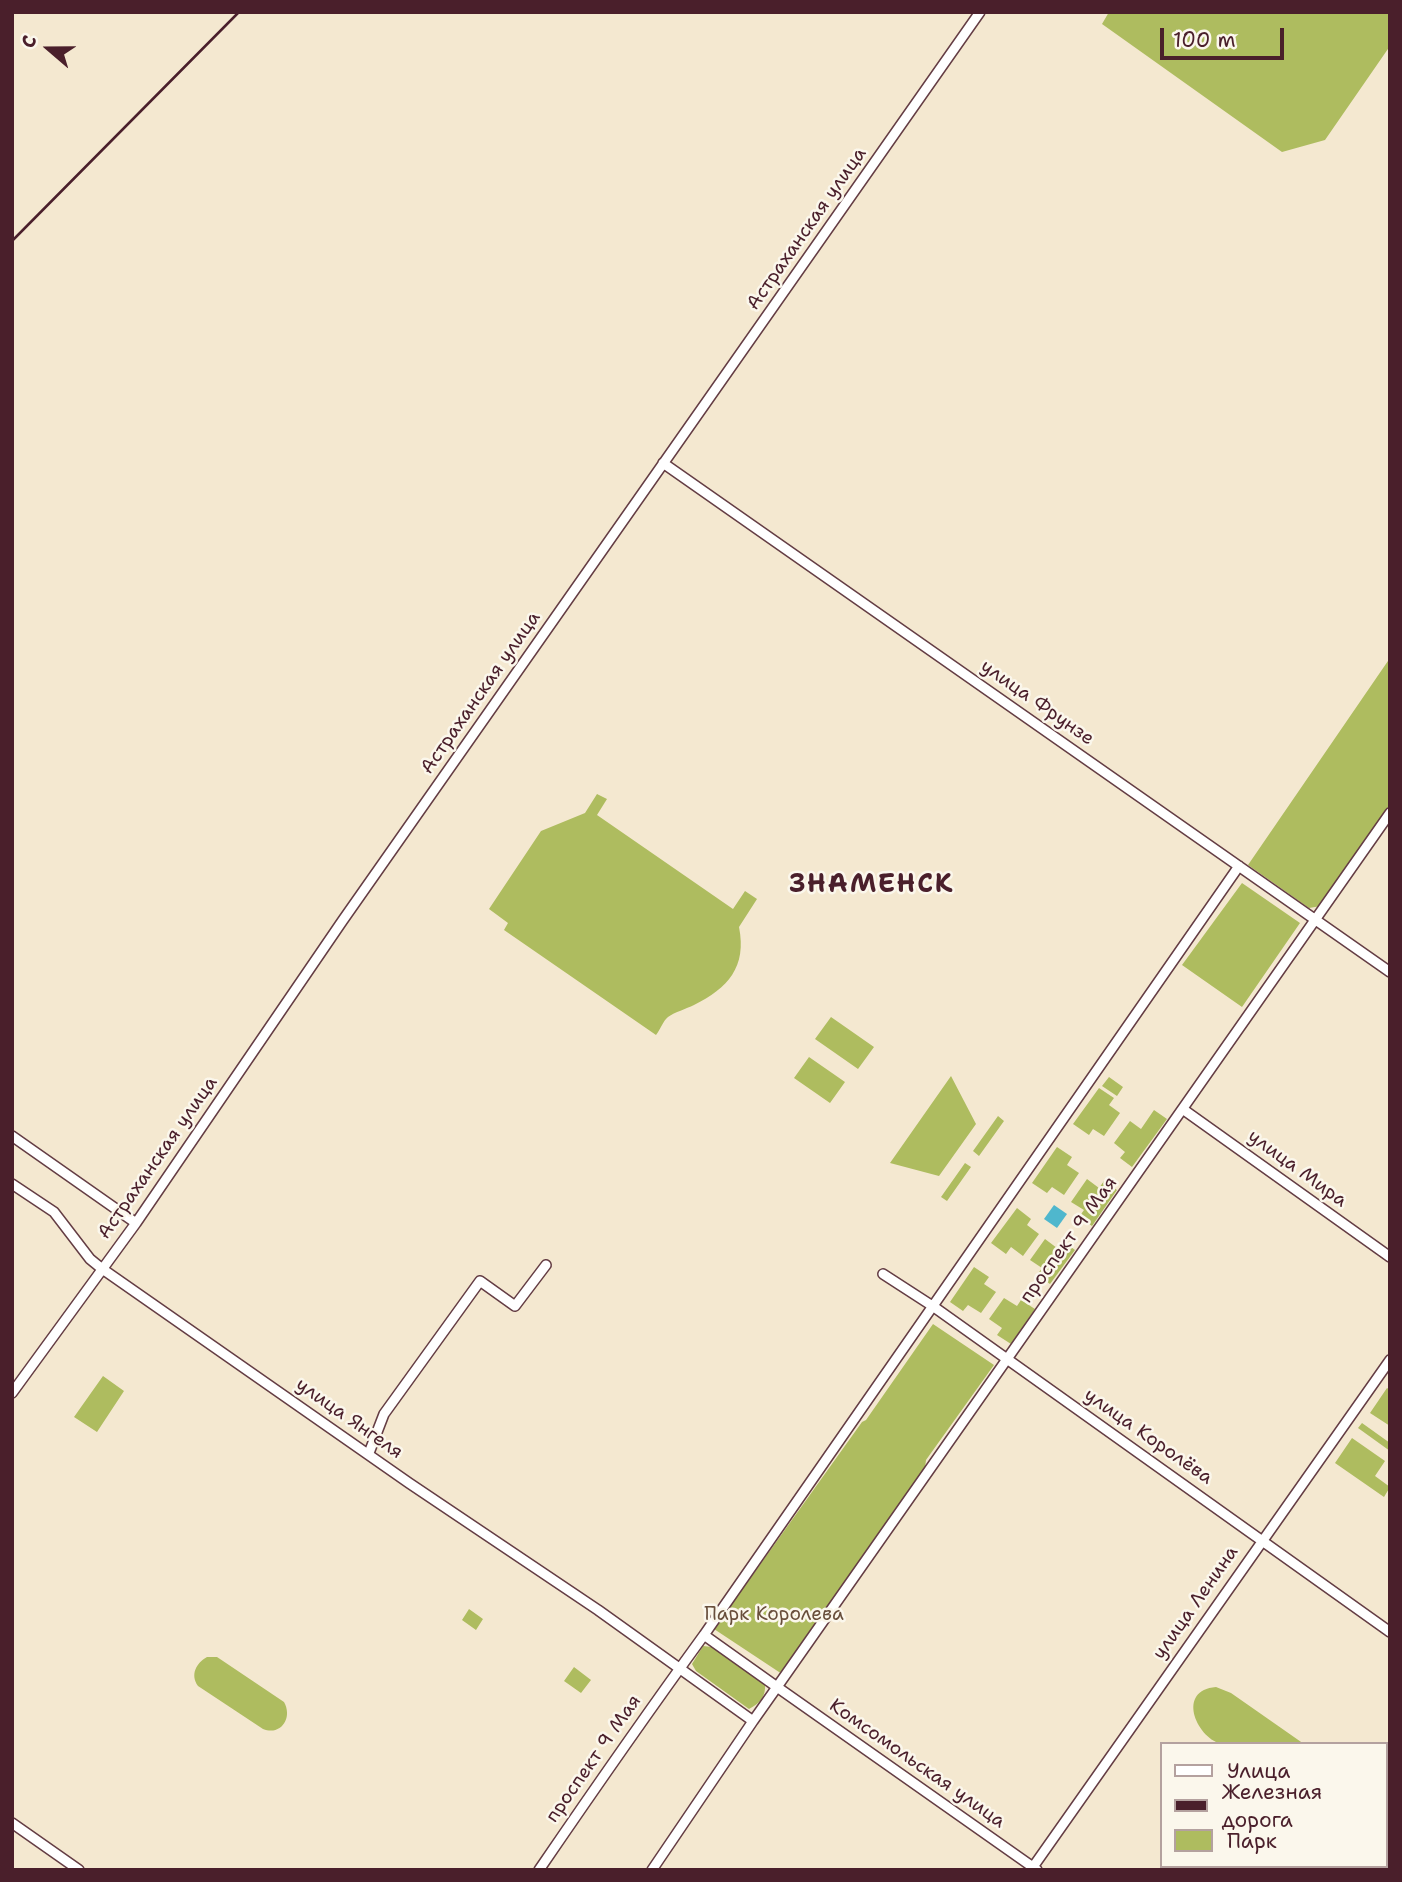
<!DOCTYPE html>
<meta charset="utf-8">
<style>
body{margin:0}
#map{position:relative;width:1402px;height:1882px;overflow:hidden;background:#f4e8d0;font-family:"Shantell Sans",sans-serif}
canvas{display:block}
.frame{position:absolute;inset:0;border:14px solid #4a1f2b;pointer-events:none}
.legend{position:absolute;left:1160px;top:1742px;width:228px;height:126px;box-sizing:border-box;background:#fbf7ec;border:2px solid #b4a19f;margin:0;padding:9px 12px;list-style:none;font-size:21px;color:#4a1f2b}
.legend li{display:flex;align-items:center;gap:14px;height:35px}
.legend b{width:35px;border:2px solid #b4a19f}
.north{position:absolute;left:14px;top:14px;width:70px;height:70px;-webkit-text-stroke:5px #fbf7ec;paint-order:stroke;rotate:290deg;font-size:19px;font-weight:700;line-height:28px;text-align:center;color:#4a1f2b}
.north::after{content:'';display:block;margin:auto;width:24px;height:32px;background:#4a1f2b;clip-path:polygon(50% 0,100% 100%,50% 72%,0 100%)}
.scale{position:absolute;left:1160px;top:28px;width:124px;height:32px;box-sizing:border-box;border:4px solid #4a1f2b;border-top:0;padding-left:9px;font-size:21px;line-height:24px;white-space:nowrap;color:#4a1f2b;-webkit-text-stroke:5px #fbf7ec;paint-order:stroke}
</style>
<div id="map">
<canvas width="1402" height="1882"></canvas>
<div class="frame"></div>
<ul class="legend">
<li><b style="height:9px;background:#fff"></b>Улица</li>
<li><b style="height:9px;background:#4a1f2b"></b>Железная дорога</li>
<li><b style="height:19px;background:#aebc5f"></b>Парк</li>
</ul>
<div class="north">С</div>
<div class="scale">100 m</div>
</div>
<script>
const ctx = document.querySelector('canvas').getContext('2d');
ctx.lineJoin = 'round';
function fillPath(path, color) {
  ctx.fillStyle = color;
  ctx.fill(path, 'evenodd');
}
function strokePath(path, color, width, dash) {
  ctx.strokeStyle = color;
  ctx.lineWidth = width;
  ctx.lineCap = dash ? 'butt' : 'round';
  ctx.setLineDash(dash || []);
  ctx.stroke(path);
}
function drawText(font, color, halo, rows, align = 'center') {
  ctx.font = font + ' "Shantell Sans",sans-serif';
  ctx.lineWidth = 5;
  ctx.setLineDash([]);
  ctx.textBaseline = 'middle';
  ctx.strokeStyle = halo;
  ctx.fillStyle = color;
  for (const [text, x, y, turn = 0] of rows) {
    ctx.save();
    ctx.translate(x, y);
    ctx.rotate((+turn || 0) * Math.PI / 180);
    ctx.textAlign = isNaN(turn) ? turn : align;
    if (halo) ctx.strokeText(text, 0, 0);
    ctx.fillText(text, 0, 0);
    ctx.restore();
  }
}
fillPath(new Path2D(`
 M 1109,12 L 1390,12 L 1390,46 L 1325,140 L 1282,152 L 1102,24 Z
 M 1390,658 L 1390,808 L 1321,906 L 1309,908 L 1248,865 Z
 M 597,794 L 607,799 L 597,815 L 733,909 L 745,891 L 757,899 L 739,927 C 747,967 728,988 694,1005 C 686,1009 675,1012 668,1017 C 663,1021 660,1030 656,1035 L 504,930 L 508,923 L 489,909 L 541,831 L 585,813 Z
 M 1242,883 L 1300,923 L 1242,1007 L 1182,965 Z
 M 831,1017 L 874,1047 L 858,1069 L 815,1039 Z
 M 809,1057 L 845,1082 L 830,1103 L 794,1078 Z
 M 951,1076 L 976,1124 L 939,1176 L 890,1163 Z
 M 1109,1077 L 1123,1087 L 1117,1096 L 1102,1086 Z
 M 1099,1088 L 1114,1098 L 1109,1105 L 1120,1113 L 1104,1136 L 1093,1129 L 1089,1135 L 1073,1124 Z
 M 1154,1110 L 1167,1119 L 1132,1167 L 1120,1158 L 1125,1152 L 1114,1143 L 1130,1121 L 1141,1129 Z
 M 998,1116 L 1004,1121 L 979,1156 L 973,1151 Z
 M 1057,1147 L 1072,1157 L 1067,1165 L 1079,1173 L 1064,1195 L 1052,1187 L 1047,1193 L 1032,1183 Z
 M 965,1163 L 971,1167 L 947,1201 L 941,1197 Z
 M 1087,1179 L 1099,1188 L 1104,1181 L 1117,1190 L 1092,1226 L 1079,1217 L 1084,1210 L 1071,1202 Z
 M 1017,1208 L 1031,1219 L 1027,1225 L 1039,1234 L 1023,1256 L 1011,1247 L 1006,1254 L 991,1243 Z
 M 1045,1239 L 1057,1248 L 1063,1241 L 1075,1250 L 1050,1284 L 1037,1275 L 1042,1268 L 1030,1260 Z
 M 974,1267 L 989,1277 L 984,1284 L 996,1292 L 981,1313 L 968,1305 L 963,1311 L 950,1302 Z
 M 1004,1298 L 1017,1306 L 1021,1300 L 1035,1309 L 1011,1344 L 997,1335 L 1002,1328 L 989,1319 Z
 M 933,1324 L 994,1365 L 926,1460 L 925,1468 L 782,1674 L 714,1629 L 862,1422 L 866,1420 Z
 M 103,1376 L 124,1391 L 97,1432 L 74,1417 Z
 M 1387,1388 L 1390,1390 L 1390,1426 L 1370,1413 Z
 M 1362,1423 L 1390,1443 L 1390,1451 L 1358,1428 Z
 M 1352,1438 L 1385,1461 L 1375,1476 L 1390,1487 L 1384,1497 L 1335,1463 Z
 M 469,1609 L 483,1619 L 476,1630 L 462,1620 Z
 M 703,1646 L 712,1647 L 765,1684 C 766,1697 760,1703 749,1709 L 696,1671 L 692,1664 Z
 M 207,1657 L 217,1657 L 223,1661 L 284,1702 C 293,1718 281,1736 263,1729 L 198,1686 C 190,1675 196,1663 207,1657 Z
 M 574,1667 L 591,1680 L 581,1693 L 564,1681 Z
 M 1216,1687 L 1231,1693 L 1304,1744 C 1283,1744 1263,1744 1243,1744 C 1237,1744 1227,1746 1221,1744 C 1195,1736 1177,1690 1216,1687 Z`), '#aebc5f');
fillPath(new Path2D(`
 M 1054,1205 L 1067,1214 L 1057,1228 L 1044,1219 Z`), '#4fb7cd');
const minor = new Path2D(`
 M 663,463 L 1390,972
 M 1184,1110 L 1390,1257
 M 12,1136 L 136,1223
 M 12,1184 L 54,1212 L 90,1259 L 101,1268 L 409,1483 L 598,1610 L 753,1721 L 777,1687 L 704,1635 C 648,1712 593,1791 539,1870
 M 883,1274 L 934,1307 L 1390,1632
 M 12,1393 L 136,1223 L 343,920 L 980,12
 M 369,1453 L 384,1414 L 480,1281 L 515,1306 L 546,1265
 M 704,1635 L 1239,866
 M 12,1823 L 79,1870
 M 1033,1867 L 1390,1360
 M 652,1870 L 753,1721
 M 1037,1870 L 777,1687 L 1390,813`);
strokePath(minor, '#643d44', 12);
strokePath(minor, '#fff', 9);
strokePath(new Path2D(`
 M 12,241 L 239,12`), '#4a1f2b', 2.5);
drawText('19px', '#4a1f2b', '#fbf7ec', [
 ["Астраханская улица",807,229,-55],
 ["Астраханская улица",481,693,-55],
 ["улица Фрунзе",1037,703,35],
 ["Астраханская улица",158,1158,-55],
 ["улица Мира",1297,1169,36],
 ["проспект 9 Мая",1069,1240,-54],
 ["улица Янгеля",349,1419,35],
 ["улица Королёва",1148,1437,35],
 ["улица Ленина",1196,1603,-55],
 ["проспект 9 Мая",594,1759,-55],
 ["Комсомольская улица",917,1764,35]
]);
drawText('19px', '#684e3b', '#fbf7ec', [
 ["Парк Королева",774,1615]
]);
ctx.letterSpacing = '2px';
drawText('bold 26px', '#4a1f2b', '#fbf7ec', [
 ["ЗНАМЕНСК",872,885]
]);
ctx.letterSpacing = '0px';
</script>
